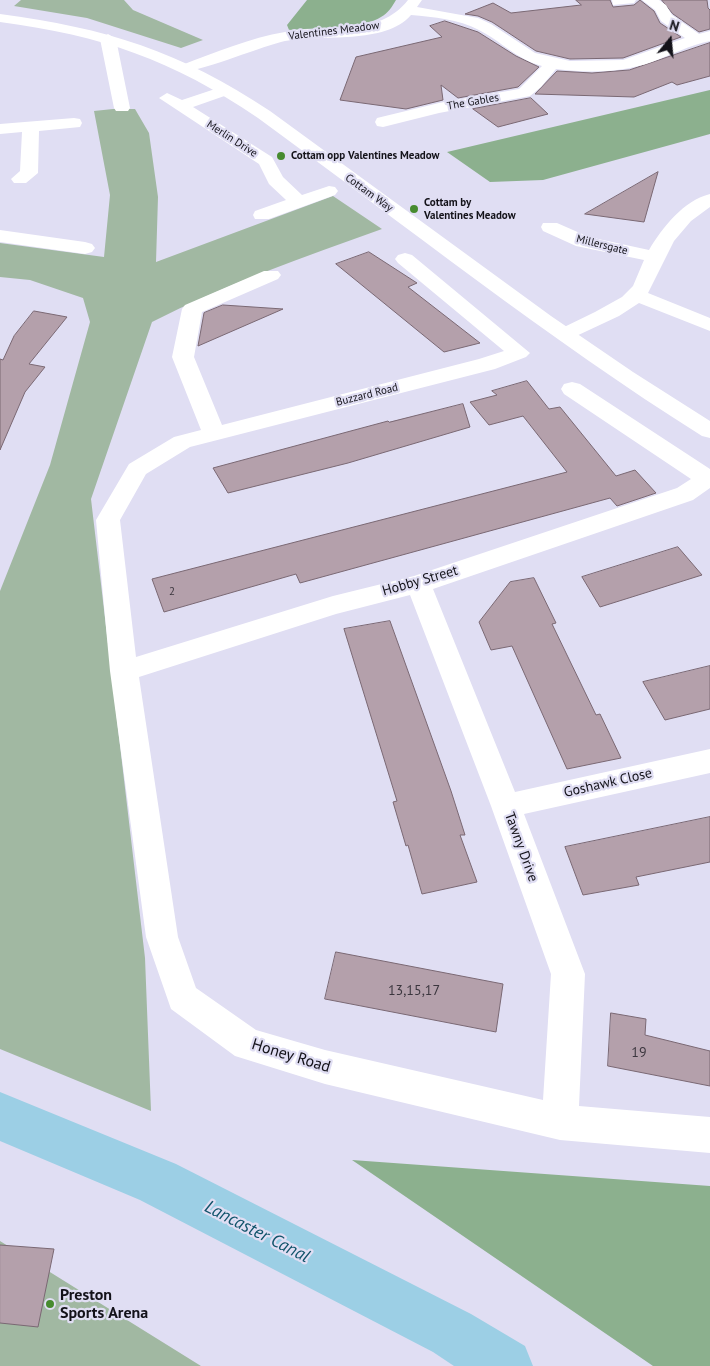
<!DOCTYPE html>
<style>
body{margin:0}
#map{position:relative;width:710px;height:1366px;overflow:hidden;background:#e0def3;font-family:"PT Sans",sans-serif}
canvas{display:block}
.north{position:absolute;left:645px;top:15px;width:50px;height:50px;-webkit-text-stroke:4px #e0def3;paint-order:stroke;rotate:17deg;font-size:14px;font-weight:700;line-height:20px;text-align:center;color:#131219}
.north::after{content:'';display:block;margin:auto;width:18px;height:22px;background:#131219;clip-path:polygon(50% 0,100% 100%,50% 72%,0 100%)}
</style>
<div id="map">
<canvas width="710" height="1366"></canvas>
<div class="north">N</div>
</div>
<script>
const ctx = document.querySelector('canvas').getContext('2d');
ctx.lineJoin = 'round';
function fillPath(path, color) {
  ctx.fillStyle = color;
  ctx.fill(path, 'evenodd');
}
function strokePath(path, color, width, dash) {
  ctx.strokeStyle = color;
  ctx.lineWidth = width;
  ctx.lineCap = dash ? 'butt' : 'round';
  ctx.setLineDash(dash || []);
  ctx.stroke(path);
}
function drawText(font, color, halo, rows, align = 'center') {
  ctx.font = font + ' "PT Sans",sans-serif';
  ctx.lineWidth = 4.5;
  ctx.setLineDash([]);
  ctx.textBaseline = 'middle';
  ctx.strokeStyle = halo;
  ctx.fillStyle = color;
  for (const [text, x, y, turn = 0] of rows) {
    ctx.save();
    ctx.translate(x, y);
    ctx.rotate((+turn || 0) * Math.PI / 180);
    ctx.textAlign = isNaN(turn) ? turn : align;
    if (halo) ctx.strokeText(text, 0, 0);
    ctx.fillText(text, 0, 0);
    ctx.restore();
  }
}
fillPath(new Path2D(`
 M 21,0 L 124,0 L 133,10 L 203,40 L 181,48 L 87,18 L 14,6 Z
 M 113,109 L 135,109 L 149,133 L 158,197 L 156,262 L 333,196 L 382,229 C 304,257 226,284 152,322 L 91,499 L 145,958 L 151,1111 L 0,1049 L 0,591 L 50,465 L 90,322 L 83,298 L 30,280 L 0,277 L 0,243 L 104,257 L 110,195 L 94,111 Z
 M 0,1241 L 201,1366 L 0,1366 Z`), '#a1b8a2');
fillPath(new Path2D(`
 M 307,0 L 396,0 C 392,7 388,13 381,17 C 365,28 311,28 289,30 L 287,25 Z
 M 710,90 L 710,134 L 543,180 L 490,182 L 447,152 Z
 M 352,1160 L 710,1186 L 710,1366 L 653,1366 Z`), '#8cb08e');
fillPath(new Path2D(`
 M 0,1092 L 176,1164 L 471,1314 L 525,1346 L 533,1366 L 454,1366 L 433,1352 L 140,1200 L 0,1141 Z`), '#9ccfe5');
const building = new Path2D(`
 M 576,0 L 610,0 L 613,7 L 634,5 L 640,0 L 654,11 L 660,23 L 681,37 L 623,58 L 570,59 L 536,51 L 492,22 L 478,16 L 465,14 L 493,3 L 511,13 L 581,5 Z
 M 662,0 L 707,0 L 708,8 L 710,10 L 710,29 L 699,32 L 673,14 Z
 M 445,21 L 478,32 L 516,56 L 539,67 L 518,87 L 458,98 L 441,85 L 443,100 L 406,109 L 340,100 L 356,57 L 442,37 L 430,26 Z
 M 710,43 L 710,76 L 677,85 L 672,82 L 634,97 L 535,94 L 557,71 L 592,73 L 629,70 Z
 M 531,98 L 548,114 L 498,127 L 473,109 Z
 M 658,172 L 644,222 L 585,214 Z
 M 369,252 L 417,283 L 408,287 L 480,343 L 444,352 L 336,264 Z
 M 223,305 L 283,309 L 198,346 L 204,313 Z
 M 34,311 L 67,317 L 29,364 L 45,367 L 25,392 L 0,450 L 0,359 L 3,360 L 14,336 Z
 M 527,381 L 549,409 L 560,407 L 616,476 L 635,470 L 656,493 L 617,506 L 610,498 L 300,583 L 296,574 L 164,612 L 152,579 L 567,472 L 523,416 L 489,425 L 470,402 L 497,395 L 492,391 Z
 M 463,404 L 470,427 L 348,463 L 228,493 L 213,468 L 388,421 L 389,422 Z
 M 678,547 L 702,575 L 600,607 L 582,577 Z
 M 534,578 L 556,623 L 552,624 L 596,715 L 600,714 L 621,758 L 567,769 L 512,646 L 491,650 L 479,622 L 510,582 Z
 M 390,621 L 451,791 L 465,835 L 460,835 L 477,882 L 422,894 L 408,845 L 406,846 L 393,802 L 397,801 L 344,629 Z
 M 710,666 L 710,709 L 665,720 L 643,682 Z
 M 710,817 L 710,862 L 636,877 L 639,885 L 583,895 L 565,847 Z
 M 336,952 L 503,984 L 496,1032 L 325,999 Z
 M 611,1013 L 646,1019 L 645,1035 L 710,1051 L 710,1086 L 608,1066 Z
 M 0,1245 L 54,1249 L 38,1327 L 0,1323 Z`);
fillPath(building, '#b4a0ab');
strokePath(building, '#7a6873', 1);
fillPath(new Path2D(`
 M 408,0 L 422,0 L 417,7 L 478,18 L 491,24 L 535,53 L 570,61 L 623,60 L 685,38 L 661,21 L 655,10 L 642,0 L 659,0 L 666,5 L 672,15 L 699,34 L 710,31 L 710,41 C 690,45 671,55 652,62 C 621,73 588,73 556,69 L 541,87 L 530,96 L 439,113 L 383,127 L 377,126 L 375,122 L 377,118 L 439,103 L 519,89 L 542,66 C 516,59 501,41 479,30 C 458,19 434,17 411,15 C 385,45 322,34 285,41 C 265,45 195,74 182,71 L 180,68 L 182,65 C 216,52 250,38 285,32 C 327,24 378,38 408,0 Z
 M 612,0 L 636,0 L 634,3 L 613,5 Z
 M 108,34 L 116,39 L 130,108 L 128,111 L 116,111 L 114,108 L 100,39 Z
 M 227,85 L 235,90 L 233,93 L 193,107 L 272,157 L 283,177 L 302,195 L 329,186 L 335,187 L 338,191 L 335,195 L 269,219 L 255,219 L 253,215 L 255,211 L 286,200 L 269,184 L 259,164 L 159,98 L 167,93 L 182,100 Z
 M 74,118 L 80,119 L 82,123 L 80,127 L 39,131 L 38,173 L 26,183 L 14,183 L 11,179 L 20,171 L 22,132 L 0,134 L 0,124 Z
 M 710,194 L 710,207 L 691,221 L 674,241 L 648,293 L 710,318 L 710,331 L 639,303 L 619,316 L 572,338 L 565,340 L 558,338 L 555,334 L 558,330 L 595,312 L 622,297 L 633,286 L 644,260 L 576,246 L 543,231 L 541,227 L 543,223 L 557,223 L 589,237 L 649,250 C 662,228 684,200 710,194 Z
 M 0,230 L 85,242 L 92,244 L 95,248 L 92,252 L 85,254 L 0,242 Z
 M 405,253 L 412,255 L 530,353 L 526,357 L 495,369 L 190,447 L 146,474 L 120,520 L 136,657 L 333,596 L 414,576 L 677,488 L 691,479 L 564,394 L 561,389 L 564,384 L 572,382 L 580,384 L 710,469 L 710,488 L 693,500 L 433,589 L 515,792 L 710,749 L 710,773 L 524,814 L 585,974 L 579,1106 L 710,1117 L 710,1153 L 560,1140 L 325,1084 L 235,1056 L 171,1009 L 146,937 L 110,671 L 96,520 L 129,464 L 174,437 L 201,430 L 172,357 L 182,309 L 185,305 L 264,271 L 278,271 L 281,275 L 278,279 L 202,312 L 194,357 L 222,425 L 479,359 L 504,351 L 398,263 L 395,259 L 398,255 ZM 410,595 L 491,806 L 551,974 L 543,1100 L 325,1050 L 256,1030 L 196,988 L 178,937 L 139,677 L 336,614 Z`), '#fff');
fillPath(new Path2D(`
 M 0,14 C 106,28 180,51 270,111 L 551,316 L 633,372 L 710,421 L 710,438 L 702,436 C 548,339 405,225 258,118 C 171,59 103,36 0,22 Z`), '#fff');
for (const [x, y, r, color] of [
 [281,156,5,"#478b2f"],
 [414,209,5,"#478b2f"],
 [50,1304,5,"#478b2f"]
]) {
  const dot = new Path2D();
  dot.arc(x, y, r, 0, 2 * Math.PI);
  ctx.fillStyle = color;
  ctx.fill(dot);
  strokePath(dot, '#e0def3', 2);
}
drawText('11px', '#131219', '#e0def3', [
 ["Valentines Meadow",334,31,-7],
 ["The Gables",473,102,-10],
 ["Merlin Drive",232,139,33],
 ["Cottam Way",369,193,36],
 ["Millersgate",602,245,14],
 ["Buzzard Road",367,395,-14]
]);
drawText('bold 11px', '#131219', '#e0def3', [
 ["Cottam opp Valentines Meadow",291,156],
 ["Cottam by",424,203],
 ["Valentines Meadow",424,216]
], 'left');
drawText('11px', '#3b363e', null, [
 ["2",172,592]
]);
drawText('14px', '#131219', '#e0def3', [
 ["Hobby Street",420,581,-16],
 ["Goshawk Close",608,783,-13],
 ["Tawny Drive",521,847,70]
]);
drawText('14px', '#3b363e', null, [
 ["13,15,17",414,991],
 ["19",639,1053]
]);
drawText('16px', '#131219', '#e0def3', [
 ["Honey Road",291,1056,17]
]);
drawText('bold 16px', '#131219', '#e0def3', [
 ["Preston",60,1295],
 ["Sports Arena",60,1313]
], 'left');
drawText('italic 18px', '#10536a', '#e0def3', [
 ["Lancaster Canal",257,1232,27]
]);
</script>
